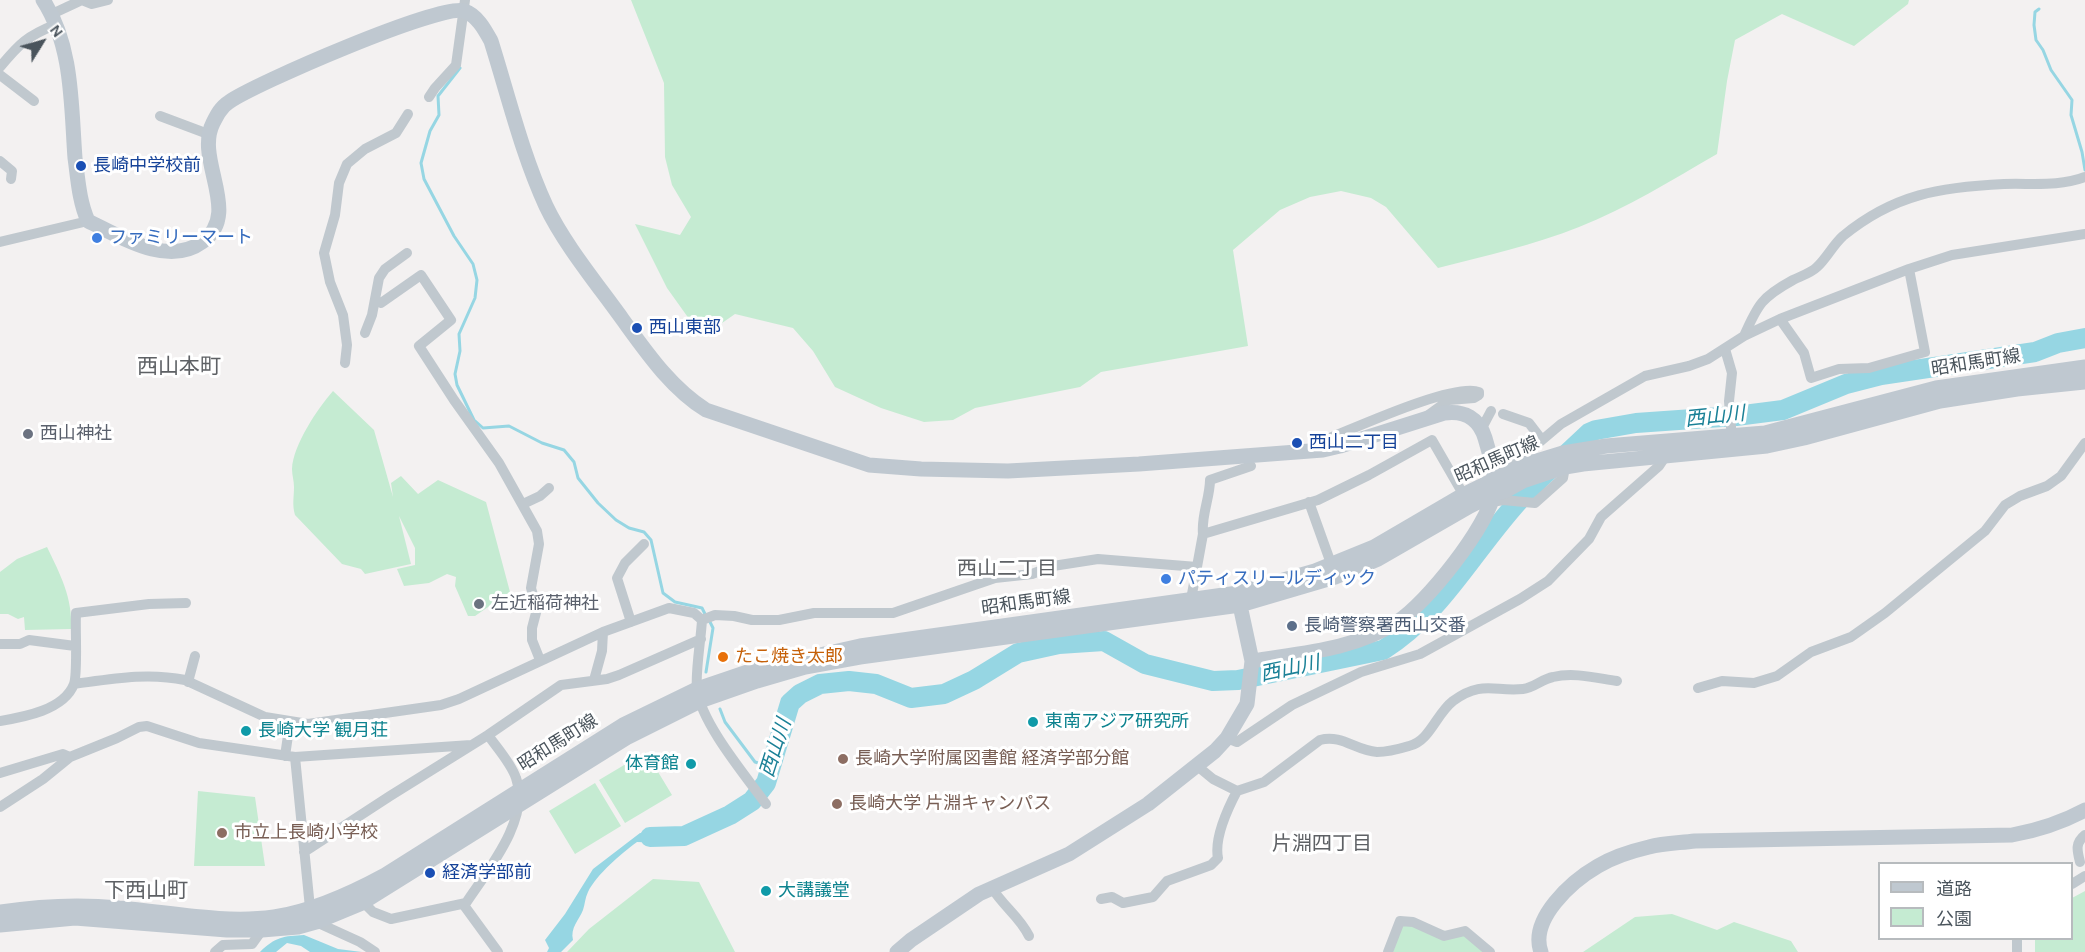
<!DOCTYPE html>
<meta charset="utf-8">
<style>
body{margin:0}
#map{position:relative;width:2085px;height:952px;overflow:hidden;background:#f3f1f1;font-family:Karla,"Noto Sans JP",sans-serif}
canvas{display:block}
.legend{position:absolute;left:1878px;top:862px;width:195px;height:78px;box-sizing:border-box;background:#fff;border:2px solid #b7bbbe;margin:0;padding:8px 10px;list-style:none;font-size:18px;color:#4a545c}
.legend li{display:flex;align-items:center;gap:12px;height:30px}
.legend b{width:30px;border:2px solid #b7bbbe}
.north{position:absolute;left:12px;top:12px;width:60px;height:60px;-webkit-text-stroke:4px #fff;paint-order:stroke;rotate:53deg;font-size:16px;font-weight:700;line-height:24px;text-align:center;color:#4a545c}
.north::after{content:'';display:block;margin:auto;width:21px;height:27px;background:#4a545c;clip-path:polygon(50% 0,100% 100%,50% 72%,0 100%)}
</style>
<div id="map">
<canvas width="2085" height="952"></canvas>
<ul class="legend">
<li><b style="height:8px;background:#bfc8d0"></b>道路</li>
<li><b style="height:16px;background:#c5ebd2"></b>公園</li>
</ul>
<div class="north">N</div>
</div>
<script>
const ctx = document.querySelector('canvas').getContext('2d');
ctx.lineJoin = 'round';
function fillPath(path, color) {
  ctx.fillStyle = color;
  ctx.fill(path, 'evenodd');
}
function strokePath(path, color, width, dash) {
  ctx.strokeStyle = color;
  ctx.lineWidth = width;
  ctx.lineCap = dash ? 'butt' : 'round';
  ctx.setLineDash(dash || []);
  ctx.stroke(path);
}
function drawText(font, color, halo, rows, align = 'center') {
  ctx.font = font + ' Karla,"Noto Sans JP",sans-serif';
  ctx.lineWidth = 6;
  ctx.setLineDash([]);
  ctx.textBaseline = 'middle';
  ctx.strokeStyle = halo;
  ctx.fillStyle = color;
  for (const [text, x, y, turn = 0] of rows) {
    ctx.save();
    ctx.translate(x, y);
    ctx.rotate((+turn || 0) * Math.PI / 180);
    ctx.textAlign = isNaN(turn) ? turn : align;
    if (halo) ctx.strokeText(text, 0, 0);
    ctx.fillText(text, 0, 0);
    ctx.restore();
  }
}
fillPath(new Path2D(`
 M 631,0 L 1909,0 L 1908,4 L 1854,46 L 1782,14 L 1735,40 L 1727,81 L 1717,154 C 1672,180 1627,208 1579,227 C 1534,245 1485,256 1438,268 L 1386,207 L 1371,198 L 1341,191 L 1310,197 L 1280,210 L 1233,250 L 1248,346 L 1101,372 L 1080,387 L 975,408 L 953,420 L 924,422 L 881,408 L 835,387 L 813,351 L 793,328 L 735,314 L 702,337 L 667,288 L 635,224 L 680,235 L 691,217 L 672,185 L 665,157 L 664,83 Z
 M 333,391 L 374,430 L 393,497 L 391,483 L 401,476 L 418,494 L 438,480 L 486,502 L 510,592 L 475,616 L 468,616 L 455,586 L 456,577 L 447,574 L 429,583 L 404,586 L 397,569 L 415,565 L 415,548 L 399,516 L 411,564 L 365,574 L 361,569 L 342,564 L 295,515 C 292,505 294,497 294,487 C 294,481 292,475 292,469 C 293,445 318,408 333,391 Z
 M 47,547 C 60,574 73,598 71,629 L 25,630 L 24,617 L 18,619 L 8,614 L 0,614 L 0,572 L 17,559 Z
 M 646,752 L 672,795 L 625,823 L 599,780 Z
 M 595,783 L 621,826 L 575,854 L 549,811 Z
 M 198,791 L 255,797 L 265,866 L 194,866 Z
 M 653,879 L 699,882 L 735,952 L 567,952 L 589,929 Z
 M 2085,891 L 2085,952 L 2035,952 L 2035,939 L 2072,938 L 2072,898 Z
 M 1672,914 L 1717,930 L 1734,922 L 1791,941 L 1798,952 L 1583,952 L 1635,917 Z
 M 1411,925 L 1463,934 L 1484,952 L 1393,952 L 1402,926 Z`), '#c5ebd2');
fillPath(new Path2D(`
 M 660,831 L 675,831 L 679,841 L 664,843 L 637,842 C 621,854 597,874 588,892 C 585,898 585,904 583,910 C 579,920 570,928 573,940 L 561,952 L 547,952 L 549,948 L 545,940 L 565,914 L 593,869 L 640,833 L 650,834 Z
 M 304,935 L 338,949 L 362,952 L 310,952 L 301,946 L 287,943 L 276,952 L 260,952 C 275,937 284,936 304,935 Z`), '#96d6e3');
strokePath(new Path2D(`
 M 2039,9 L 2035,12 L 2034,25 L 2036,40 L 2043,50 L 2051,70 L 2072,100 L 2071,115 L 2082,152 L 2085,170
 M 460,68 L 438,96 L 439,115 L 430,131 L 421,163 L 424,179 L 454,236 L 473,264 L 477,280 L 475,298 L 459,334 L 460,351 L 455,374 L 457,385 L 474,420 L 483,428 L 509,426 L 542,443 L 564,450 L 574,462 L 578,478 L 598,503 L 616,520 L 629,528 L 644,532 L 651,540 L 663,593 L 675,602 L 702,608 L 705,614
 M 706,672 L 713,628 L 709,620
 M 720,709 L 725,722 L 755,762 L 771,767`), '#96d6e3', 3);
strokePath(new Path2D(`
 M 650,837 L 684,836 L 730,815 L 752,801 L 766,783 L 790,703 L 800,694 L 820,684 L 849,681 L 876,684 L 911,698 L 944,694 L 974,680 L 1018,653 L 1059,644 L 1104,641 L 1145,664 L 1213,681 L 1238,680 L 1383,650 C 1444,612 1476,545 1525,494 C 1545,473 1568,453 1589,433 L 1596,430 L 1636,423 L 1736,416 L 1783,410 L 1846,384 L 1881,375 L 2035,352 L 2058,343 L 2085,338`), '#96d6e3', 20);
strokePath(new Path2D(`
 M 52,14 L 82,0 L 92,4 L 108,0
 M 0,67 C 20,43 27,36 57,24
 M 0,75 L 34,101
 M 429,97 L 435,88 L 456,65 L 465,0
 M 160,116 L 208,134
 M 0,161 L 12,171 L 11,179
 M 0,242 L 88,221
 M 381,303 L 421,275 L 451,320 L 419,346 L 454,400 L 499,463 L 537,531 L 539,544 L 531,588 L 537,609 L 532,628 L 532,640 L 540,660
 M 1780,319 L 1804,353 L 1811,378 L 1839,369 L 1869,368 L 1925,352 L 1909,269
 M 365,333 L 372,315 L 379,278 L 385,269 L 407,253
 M 1744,336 C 1758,304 1762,297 1793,280 C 1801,276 1811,273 1817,267 C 1826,259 1833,245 1843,236 C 1894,194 1941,187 2004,184 C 2032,183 2059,187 2085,177
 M 1725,349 L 1732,373 L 1729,401 L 1732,440
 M 345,363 L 347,345 L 343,315 L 330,282 L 324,253 L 335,215 L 339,183 L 347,164 L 365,149 L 396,133 L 408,114
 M 1503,414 L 1529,423 L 1542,440
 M 1482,428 L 1491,411
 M 1311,451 L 1327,439 C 1355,428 1455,382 1479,392 L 1479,395 L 1474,398 L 1449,400 L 1427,416
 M 1510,467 L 1561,424 L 1645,376 L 1689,366 L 1708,359 L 1744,336 L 1780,319 L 1909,269 L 1952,255 L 2085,234
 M 1309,502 L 1333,569
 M 1487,503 L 1503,500 L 1535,503 L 1563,478 L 1565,467
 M 523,504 L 540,496 L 549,488
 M 1203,534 C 1201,515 1210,498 1210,480 L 1251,466
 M 1190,605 L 1203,534 L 1318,500 L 1369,475 L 1432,440 L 1466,499
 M 702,620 L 715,615 L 734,616 L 752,620 L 779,620 L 814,613 L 893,613 L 995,578 L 1032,574 L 1053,566 L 1098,559 L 1197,567
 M 702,620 C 701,639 695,673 697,690 C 702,724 745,775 766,804
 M 631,622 L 617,578 L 625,563 L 644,544
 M 0,644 L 20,644 L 29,640 L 75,646
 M 594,680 L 602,651 L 603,632
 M 188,682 L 195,656
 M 74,684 C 111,679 147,672 185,680 L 265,717 L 308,724 L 441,705 L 459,699 L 603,632 L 669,608 L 694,613 L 702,620
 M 1698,688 L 1722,681 L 1754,683 L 1777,676 L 1811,652 L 1851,637 L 1885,613 L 1985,531 L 2005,505 L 2020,496 L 2047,486 L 2061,476 L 2085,443
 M 0,721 C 24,717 64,710 74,684 C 78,672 75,630 76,613 L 149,604 L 186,603
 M 1227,738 L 1237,742 L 1292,705 L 1361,672 L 1420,654 L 1520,599 L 1548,581 L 1589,539 L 1601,517 L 1659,466 L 1663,460 L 1665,451
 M 285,756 L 290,722
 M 295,757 L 310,908 L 316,922 L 360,942 L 375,952
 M 1196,765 L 1213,779 L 1237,791
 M 0,773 L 63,754 L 70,757
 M 0,807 L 43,779 L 70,757 L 117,738 L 139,727 L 147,726 L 199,743 L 295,757 L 471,745
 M 304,852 L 390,796 L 488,735 L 561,685 L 607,679 L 619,675 L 701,639
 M 2080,862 C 2077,850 2075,843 2085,835
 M 2072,884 L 2085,876
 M 992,888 C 1003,906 1020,917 1029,936
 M 360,899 L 373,912 L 391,919 L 466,903 C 487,871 531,819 516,778 C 511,763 497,748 488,735
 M 1101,899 L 1112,897 L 1123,903 L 1153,897 L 1167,881 L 1211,865 L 1218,858 C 1214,838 1227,810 1237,791 L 1264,782 L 1320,740 C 1342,734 1356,751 1377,752 C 1387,752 1399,749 1409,746 C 1430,741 1436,714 1453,701 C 1482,680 1494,692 1523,689 C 1534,688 1542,679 1553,677 C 1574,672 1596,678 1617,681
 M 463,904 L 498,952
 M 2017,938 L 2017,952
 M 215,952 L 223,945 L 252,944 L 262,930
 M 1388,952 L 1400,921 L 1413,922 L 1444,936 L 1465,931 L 1490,952`), '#c0c8ce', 10);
strokePath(new Path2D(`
 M 43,0 C 73,46 71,105 75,158 C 78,179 79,201 88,221 C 121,237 168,267 202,242 C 243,213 194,160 213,123 C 217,115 221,107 229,102 C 254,84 441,3 464,11 C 477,15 485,30 491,41 C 508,95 522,154 546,206 C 564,244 598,285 623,320 C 647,353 671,388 706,410 L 869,465 L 921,469 L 1008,471 L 1139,464 L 1323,450 L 1340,446 L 1444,413 C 1464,410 1479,418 1485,438 C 1490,455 1496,475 1494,492 C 1488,526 1426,604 1397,622 C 1354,650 1301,653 1252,661
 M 0,912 C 39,906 80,904 119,908 C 169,912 223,924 274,917 C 313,911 350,894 385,875 L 623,725 L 697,689 L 753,670 L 860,646 L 1238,593 L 1315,571 L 1374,547 L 1463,495 L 1524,465 L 1563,453 L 1606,446 L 1765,433 L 1936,388 L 2085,367
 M 0,925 L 75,918 L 227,930 L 262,930 L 298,927 L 316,922 L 362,903 L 628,737 L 700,701 L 757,681 L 805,667 L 860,657 L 1240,605 L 1335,577 L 1378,559 L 1470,506 L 1493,494 L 1505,491 L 1523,481 L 1565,467 L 1583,464 L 1767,446 L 1804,438 L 1940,401 L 2017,389 L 2085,382
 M 897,952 L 911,940 L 979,894 L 1069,854 L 1148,804 L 1215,751 L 1227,738 L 1247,704 L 1252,661 L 1238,596
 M 1541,952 C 1529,919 1572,881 1598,866 C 1613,857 1632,851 1649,847 C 1664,843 1680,843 1695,841 L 2012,835 C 2039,830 2061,823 2085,810`), '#bfc8d0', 15);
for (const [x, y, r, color] of [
 [81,166,6,"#1a4fb4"],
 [97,238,6,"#3f7fe0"],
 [637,328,6,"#1a4fb4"],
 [28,434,6,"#6b7280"],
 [1297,443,6,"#1a4fb4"],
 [1166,579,6,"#3f7fe0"],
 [479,604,6,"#6b7280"],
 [1292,626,6,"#5c6f8a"],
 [723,657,6,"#e8710a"],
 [1033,722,6,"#0f9aa8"],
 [246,731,6,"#0f9aa8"],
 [843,759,6,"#8d6e63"],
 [691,764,6,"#0f9aa8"],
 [837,804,6,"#8d6e63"],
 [222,833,6,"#8d6e63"],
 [430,873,6,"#1a4fb4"],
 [766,891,6,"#0f9aa8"]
]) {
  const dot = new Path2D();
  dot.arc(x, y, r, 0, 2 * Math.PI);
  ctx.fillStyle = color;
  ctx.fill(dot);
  strokePath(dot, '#fff', 2);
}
drawText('18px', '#164399', '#fff', [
 ["長崎中学校前",93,166],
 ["西山東部",649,328],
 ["西山二丁目",1309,443],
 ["経済学部前",442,873]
], 'left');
drawText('18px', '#366cbe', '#fff', [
 ["ファミリーマート",109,238],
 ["パティスリールディック",1178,579]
], 'left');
drawText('18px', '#4a545c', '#fff', [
 ["昭和馬町線",1976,363,-9],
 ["昭和馬町線",1497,460,-24],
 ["昭和馬町線",1026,603,-8],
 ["昭和馬町線",558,743,-32]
]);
drawText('18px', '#5b616d', '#fff', [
 ["西山神社",40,434],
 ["左近稲荷神社",491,604]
], 'left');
drawText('18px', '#4e5e75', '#fff', [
 ["長崎警察署西山交番",1304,626]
], 'left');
drawText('18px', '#c56008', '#fff', [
 ["たこ焼き太郎",735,657]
], 'left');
drawText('18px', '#0d838f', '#fff', [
 ["東南アジア研究所",1045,722],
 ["長崎大学 観月荘",258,731],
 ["体育館",679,764,"right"],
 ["大講議堂",778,891]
], 'left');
drawText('18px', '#785e54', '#fff', [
 ["長崎大学附属図書館 経済学部分館",855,759],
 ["長崎大学 片淵キャンパス",849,804],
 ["市立上長崎小学校",234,833]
], 'left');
drawText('italic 20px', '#1b8197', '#fff', [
 ["西山川",1715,417,-6],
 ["西山川",1290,669,-12],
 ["西山川",776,748,-72]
]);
drawText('20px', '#5e6165', '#fff', [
 ["西山二丁目",1007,569],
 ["片淵四丁目",1322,844]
]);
drawText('21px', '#5e6165', '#fff', [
 ["西山本町",179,367],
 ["下西山町",146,891]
]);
</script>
